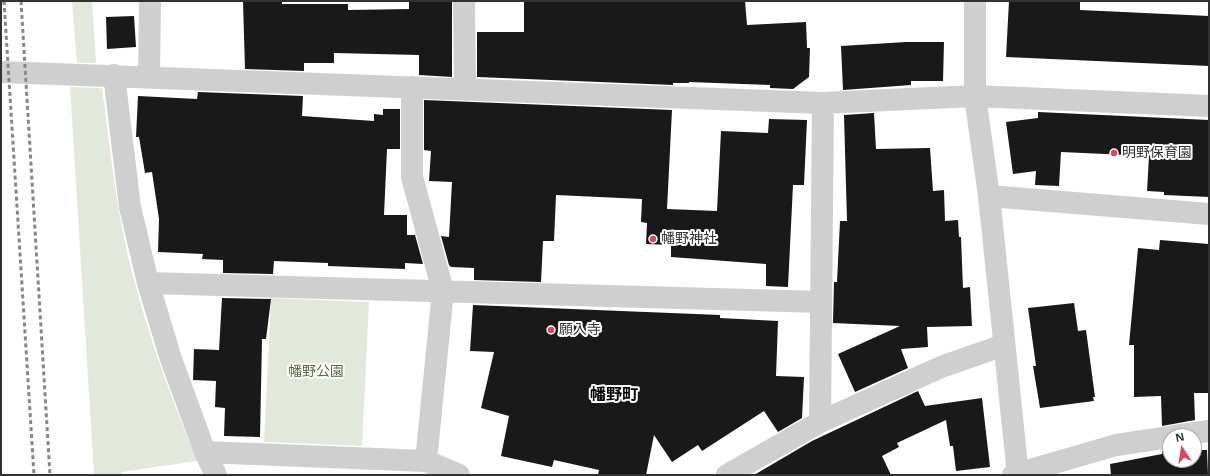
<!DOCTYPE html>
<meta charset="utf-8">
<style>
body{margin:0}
#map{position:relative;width:1210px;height:476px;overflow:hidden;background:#fff;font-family:"Noto Sans",sans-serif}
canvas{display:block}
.frame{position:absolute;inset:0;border:2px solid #323232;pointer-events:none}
.north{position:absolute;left:1162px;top:428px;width:40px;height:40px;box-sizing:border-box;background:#fff;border:1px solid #adadad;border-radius:50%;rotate:348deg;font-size:11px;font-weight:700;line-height:16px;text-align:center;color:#323232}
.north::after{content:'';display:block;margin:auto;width:14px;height:18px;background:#d34a63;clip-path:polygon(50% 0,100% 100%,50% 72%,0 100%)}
</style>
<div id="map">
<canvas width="1210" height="476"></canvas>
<div class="frame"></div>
<div class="north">N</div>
</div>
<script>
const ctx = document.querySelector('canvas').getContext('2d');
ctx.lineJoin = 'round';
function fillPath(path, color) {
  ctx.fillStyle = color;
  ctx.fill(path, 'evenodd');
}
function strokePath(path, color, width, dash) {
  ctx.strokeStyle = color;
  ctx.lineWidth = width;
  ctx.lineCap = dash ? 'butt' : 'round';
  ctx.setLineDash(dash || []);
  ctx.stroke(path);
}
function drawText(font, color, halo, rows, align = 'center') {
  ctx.font = font + ' "Noto Sans","Noto Sans JP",sans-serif';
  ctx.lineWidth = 4;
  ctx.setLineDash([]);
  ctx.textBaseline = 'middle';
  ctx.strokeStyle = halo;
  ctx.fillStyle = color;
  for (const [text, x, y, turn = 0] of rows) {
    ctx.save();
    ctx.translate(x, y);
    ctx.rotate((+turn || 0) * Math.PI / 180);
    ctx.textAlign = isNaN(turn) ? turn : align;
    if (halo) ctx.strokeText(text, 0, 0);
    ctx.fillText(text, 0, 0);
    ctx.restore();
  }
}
fillPath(new Path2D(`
 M 72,1 L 92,1 L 96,63 L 77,63 Z
 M 70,87 L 102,88 C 111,153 117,220 135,283 C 151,344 173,402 197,461 L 122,472 L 122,475 L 94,475 Z
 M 271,298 L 369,302 L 362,446 L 264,442 Z`), '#e3e8dc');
fillPath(new Path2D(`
 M 243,1 L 282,1 L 282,4 L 348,4 L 348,10 L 409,9 L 409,1 L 452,1 L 452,77 L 419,75 L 419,55 L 334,53 L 334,63 L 304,63 L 304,71 L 245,69 Z
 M 524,1 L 745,1 L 747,25 L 806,22 L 807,48 L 810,48 L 809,77 L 793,89 L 770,88 L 770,85 L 689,82 L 689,83 L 673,83 L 673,85 L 477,77 L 477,32 L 524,32 Z
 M 1009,1 L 1080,1 L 1080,10 L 1209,16 L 1209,66 L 1006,57 Z
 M 134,16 L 136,47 L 107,49 L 106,17 Z
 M 906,42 L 944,42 L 943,81 L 911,81 L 911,85 L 843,90 L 841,46 Z
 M 198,92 L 303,96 L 302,116 L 374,121 L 374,114 L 383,115 L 383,109 L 400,109 L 400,149 L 387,149 L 384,215 L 407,215 L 407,235 L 415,235 L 423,264 L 405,263 L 405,269 L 328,266 L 328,263 L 274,261 L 273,274 L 223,273 L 223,260 L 202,259 L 203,254 L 158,252 L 159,219 L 152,172 L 145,173 L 139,137 L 136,137 L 138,96 L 197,99 Z
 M 424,100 L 672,110 L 667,209 L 717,211 L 721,131 L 768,133 L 769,119 L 807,120 L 804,185 L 793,185 L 788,287 L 766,286 L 766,264 L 671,257 L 671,245 L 646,244 L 647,223 L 641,222 L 642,199 L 556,195 L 554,241 L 543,241 L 541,282 L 474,280 L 474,268 L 451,267 L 449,265 L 441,236 L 449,237 L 452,182 L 429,181 L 431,151 L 424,150 Z
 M 1038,112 L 1209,120 L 1209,197 L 1164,195 L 1164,192 L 1147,191 L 1149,156 L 1061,152 L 1059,186 L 1035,185 L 1036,171 L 1013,174 L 1006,122 L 1038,118 Z
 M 874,113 L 876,149 L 930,148 L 933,191 L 944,190 L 945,221 L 958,220 L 959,237 L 961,237 L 963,288 L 970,287 L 972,326 L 927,327 L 928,347 L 901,349 L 908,368 L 855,392 L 838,354 L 900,326 L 833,323 L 834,282 L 837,282 L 840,221 L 847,221 L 844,115 Z
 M 1160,240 L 1209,244 L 1209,393 L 1194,393 L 1195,420 L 1162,426 L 1161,396 L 1134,397 L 1134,345 L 1129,345 L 1138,248 L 1159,250 Z
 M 222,298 L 271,299 L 266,339 L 262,339 L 260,437 L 224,436 L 225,408 L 215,407 L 216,381 L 193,380 L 194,349 L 219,350 Z
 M 1074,303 L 1078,331 L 1086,330 L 1095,397 L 1093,397 L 1094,401 L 1040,408 L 1033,366 L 1036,366 L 1028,308 Z
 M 473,305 L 720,315 L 720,318 L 778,321 L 776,376 L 804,377 L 802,418 L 778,432 L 764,411 L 702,451 L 698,445 L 672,462 L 654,435 L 646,475 L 598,475 L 599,470 L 554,460 L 552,467 L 501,456 L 509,416 L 481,408 L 494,352 L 470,351 Z
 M 918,391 L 925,406 L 982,398 L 990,467 L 956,471 L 953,446 L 950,446 L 946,420 L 897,443 L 899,447 L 882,456 L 891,475 L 754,475 L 812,441 Z
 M 1194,446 L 1195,450 L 1207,450 L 1208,475 L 1111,475 L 1110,464 L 1162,454 L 1162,451 L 1170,450 L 1170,460 L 1194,460 Z`), '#191919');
strokePath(new Path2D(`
 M 464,1 L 465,89
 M 975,1 L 975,96 L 989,196 L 1018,475
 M 1,72 L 823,103 L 975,96 L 1209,106
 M 114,75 L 130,207 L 148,283 L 171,359 L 205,452 L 216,475
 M 149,77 L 150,1
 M 412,87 L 412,177 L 443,291 L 426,461
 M 989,196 L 1209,214
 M 148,283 L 821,302
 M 820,422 L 823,103
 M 1174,436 L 1209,431
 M 205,452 L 426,461 L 459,475
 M 727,475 L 820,422 L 941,367 L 1004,345
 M 1013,475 L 1116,445 L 1170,437`), '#cfcfcf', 22);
strokePath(new Path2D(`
 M 4,1 L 34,475
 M 21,1 L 50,475`), '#878787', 3, [4, 3]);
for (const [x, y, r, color] of [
 [1114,153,4,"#d34a63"],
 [653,239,4,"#d34a63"],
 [551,330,4,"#d34a63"]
]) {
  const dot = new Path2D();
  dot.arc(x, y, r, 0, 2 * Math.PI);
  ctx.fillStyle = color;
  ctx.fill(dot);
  strokePath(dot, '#fff', 1.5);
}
drawText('14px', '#323232', '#fff', [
 ["明野保育園",1122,153],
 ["幡野神社",661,239],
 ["願入寺",559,330]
], 'left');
drawText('14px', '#5a6a44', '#fff', [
 ["幡野公園",316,372]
]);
drawText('bold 16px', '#000', '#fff', [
 ["幡野町",614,395]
]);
</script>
